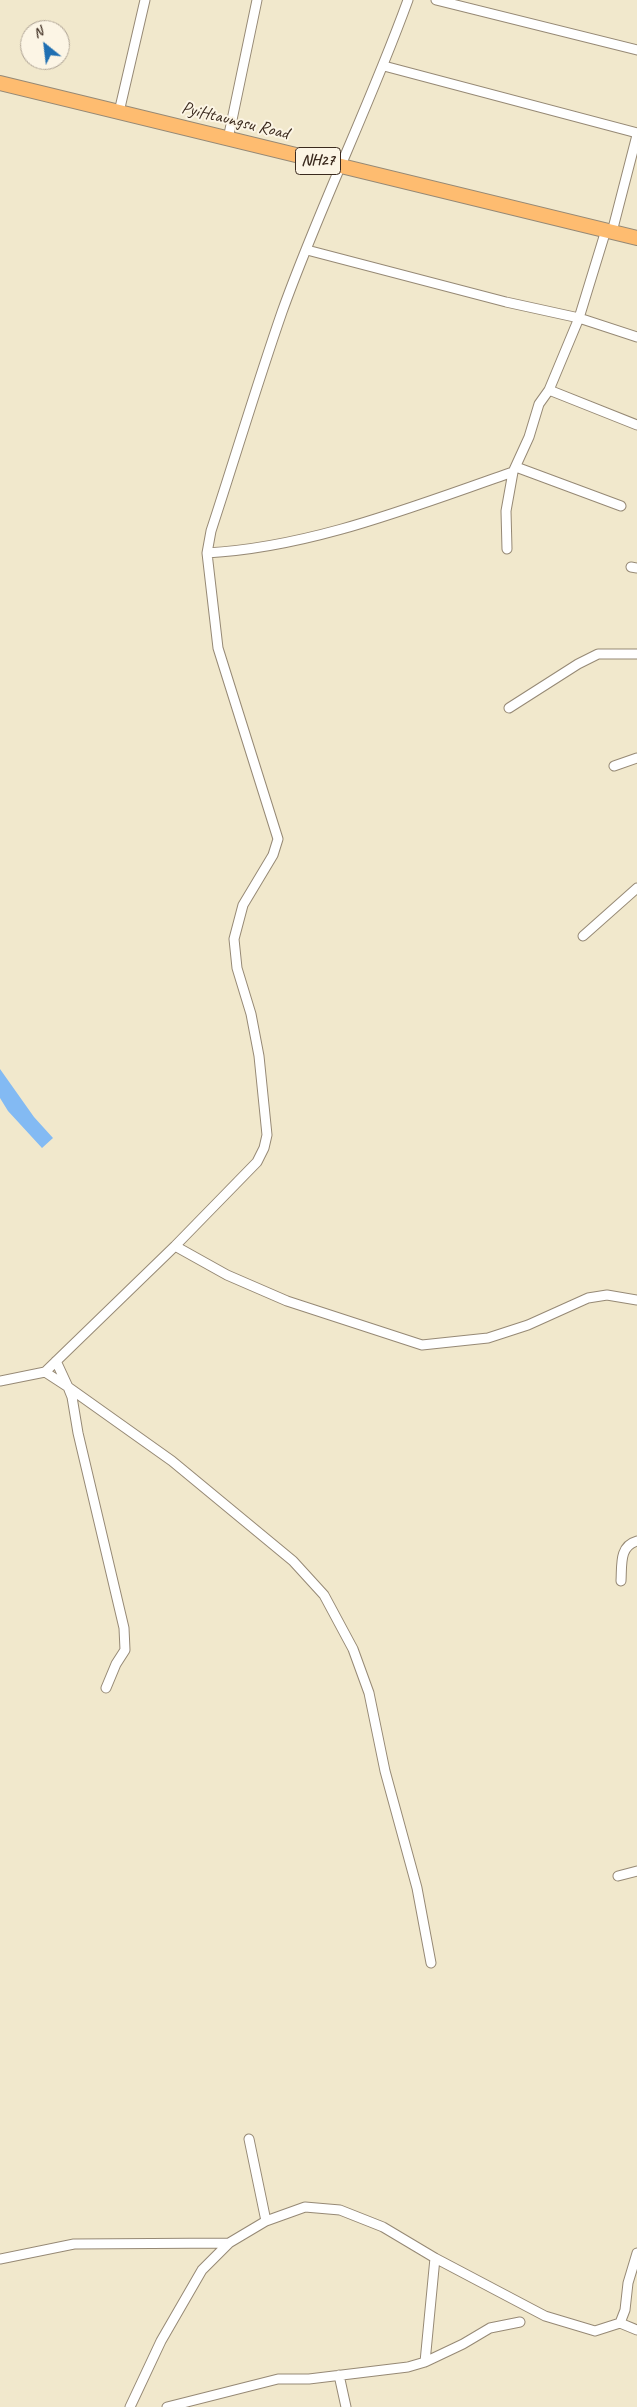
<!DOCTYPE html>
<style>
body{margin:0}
#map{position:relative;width:637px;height:2407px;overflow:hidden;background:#f1e8cc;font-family:Caveat,sans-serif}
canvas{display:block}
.north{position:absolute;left:20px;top:20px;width:50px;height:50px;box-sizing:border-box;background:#fcf5e5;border:1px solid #afa495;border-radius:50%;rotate:331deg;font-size:14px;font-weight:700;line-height:20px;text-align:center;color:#3b2a1e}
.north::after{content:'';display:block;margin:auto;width:18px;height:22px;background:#1f6fb2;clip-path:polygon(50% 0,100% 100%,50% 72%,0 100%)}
</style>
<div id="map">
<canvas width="637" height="2407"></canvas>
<div class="north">N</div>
</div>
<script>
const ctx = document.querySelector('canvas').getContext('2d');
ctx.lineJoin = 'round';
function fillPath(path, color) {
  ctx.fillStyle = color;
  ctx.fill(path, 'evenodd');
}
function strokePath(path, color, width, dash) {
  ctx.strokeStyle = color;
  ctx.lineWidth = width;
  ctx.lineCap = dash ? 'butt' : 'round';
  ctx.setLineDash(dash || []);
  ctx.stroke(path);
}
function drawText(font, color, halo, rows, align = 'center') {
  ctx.font = font + ' Caveat,sans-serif';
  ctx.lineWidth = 4;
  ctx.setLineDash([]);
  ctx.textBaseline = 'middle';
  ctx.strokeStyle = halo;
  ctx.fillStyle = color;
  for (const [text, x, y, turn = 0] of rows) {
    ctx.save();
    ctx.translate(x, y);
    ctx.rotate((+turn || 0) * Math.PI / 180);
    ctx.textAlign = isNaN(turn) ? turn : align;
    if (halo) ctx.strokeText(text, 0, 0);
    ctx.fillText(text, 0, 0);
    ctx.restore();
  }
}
fillPath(new Path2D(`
 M 0,1069 L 34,1117 L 53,1138 L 42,1148 L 8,1111 L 0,1098 Z`), '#83baf3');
const minor = new Path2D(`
 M 436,0 L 637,50
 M 384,66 L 637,133
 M 119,112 L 145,0
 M 228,139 L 257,0
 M 612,232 L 637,135
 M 307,250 L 506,302 L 579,318 L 637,337
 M 549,390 L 637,425
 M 516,467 L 621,506
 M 507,549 L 506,511 L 513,472 L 529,437 L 539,404 L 549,390 L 579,318 L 606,230
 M 207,553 C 313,547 414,506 513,472
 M 631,567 L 637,568
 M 509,708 L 578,664 L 598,654 L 637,654
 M 614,766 L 637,758
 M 583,936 L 637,888
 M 175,1246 L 227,1275 L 287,1301 L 422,1345 L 488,1338 L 528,1325 L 588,1298 L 607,1295 L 637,1300
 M 56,1361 L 68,1387 L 172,1461 L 293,1561 L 324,1595 L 353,1649 L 369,1693 L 385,1771 L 417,1888 L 431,1963
 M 45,1372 L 68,1387 L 72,1397 L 78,1433 L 124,1628 L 125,1650 L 116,1664 L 106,1688
 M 0,1381 L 45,1372 L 175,1246 L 257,1162 L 264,1148 L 267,1135 L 259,1056 L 251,1014 L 237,968 L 234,939 L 243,905 L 273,855 L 278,839 L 218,648 L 207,553 L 211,531 C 235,458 257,384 282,312 C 320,206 370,105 408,0
 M 621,1581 C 622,1565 619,1546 637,1541
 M 618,1876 L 637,1871
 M 249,2139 L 266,2221
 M 0,2259 L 74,2244 L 229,2243
 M 620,2323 L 637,2330
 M 425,2362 L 463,2344 L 490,2328 L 520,2322
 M 339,2375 L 346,2407
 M 130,2407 L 161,2341 L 202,2270 L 229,2243 L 266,2221 L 305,2207 L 340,2210 L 383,2227 L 435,2258 L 545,2316 L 595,2331 L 620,2323 L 625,2310 L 628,2283 L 637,2253
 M 167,2407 L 278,2379 L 309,2379 L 408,2367 L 425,2362 L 435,2258`);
const highway = new Path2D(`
 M 0,83 L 637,238`);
strokePath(minor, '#968975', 11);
strokePath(highway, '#968975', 16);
strokePath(minor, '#fff', 9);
strokePath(highway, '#febc70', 14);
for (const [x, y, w] of [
 [318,161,45]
]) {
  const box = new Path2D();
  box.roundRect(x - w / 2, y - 13.5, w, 27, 4);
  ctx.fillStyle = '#fcf5e5';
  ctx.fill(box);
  strokePath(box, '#3b2a1e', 1);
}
drawText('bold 16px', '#3b2a1e', null, [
 ["NH27",318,161]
]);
drawText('18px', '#3b2a1e', '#fcf5e5', [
 ["PyiHtaungsu Road",235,121,14]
]);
</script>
